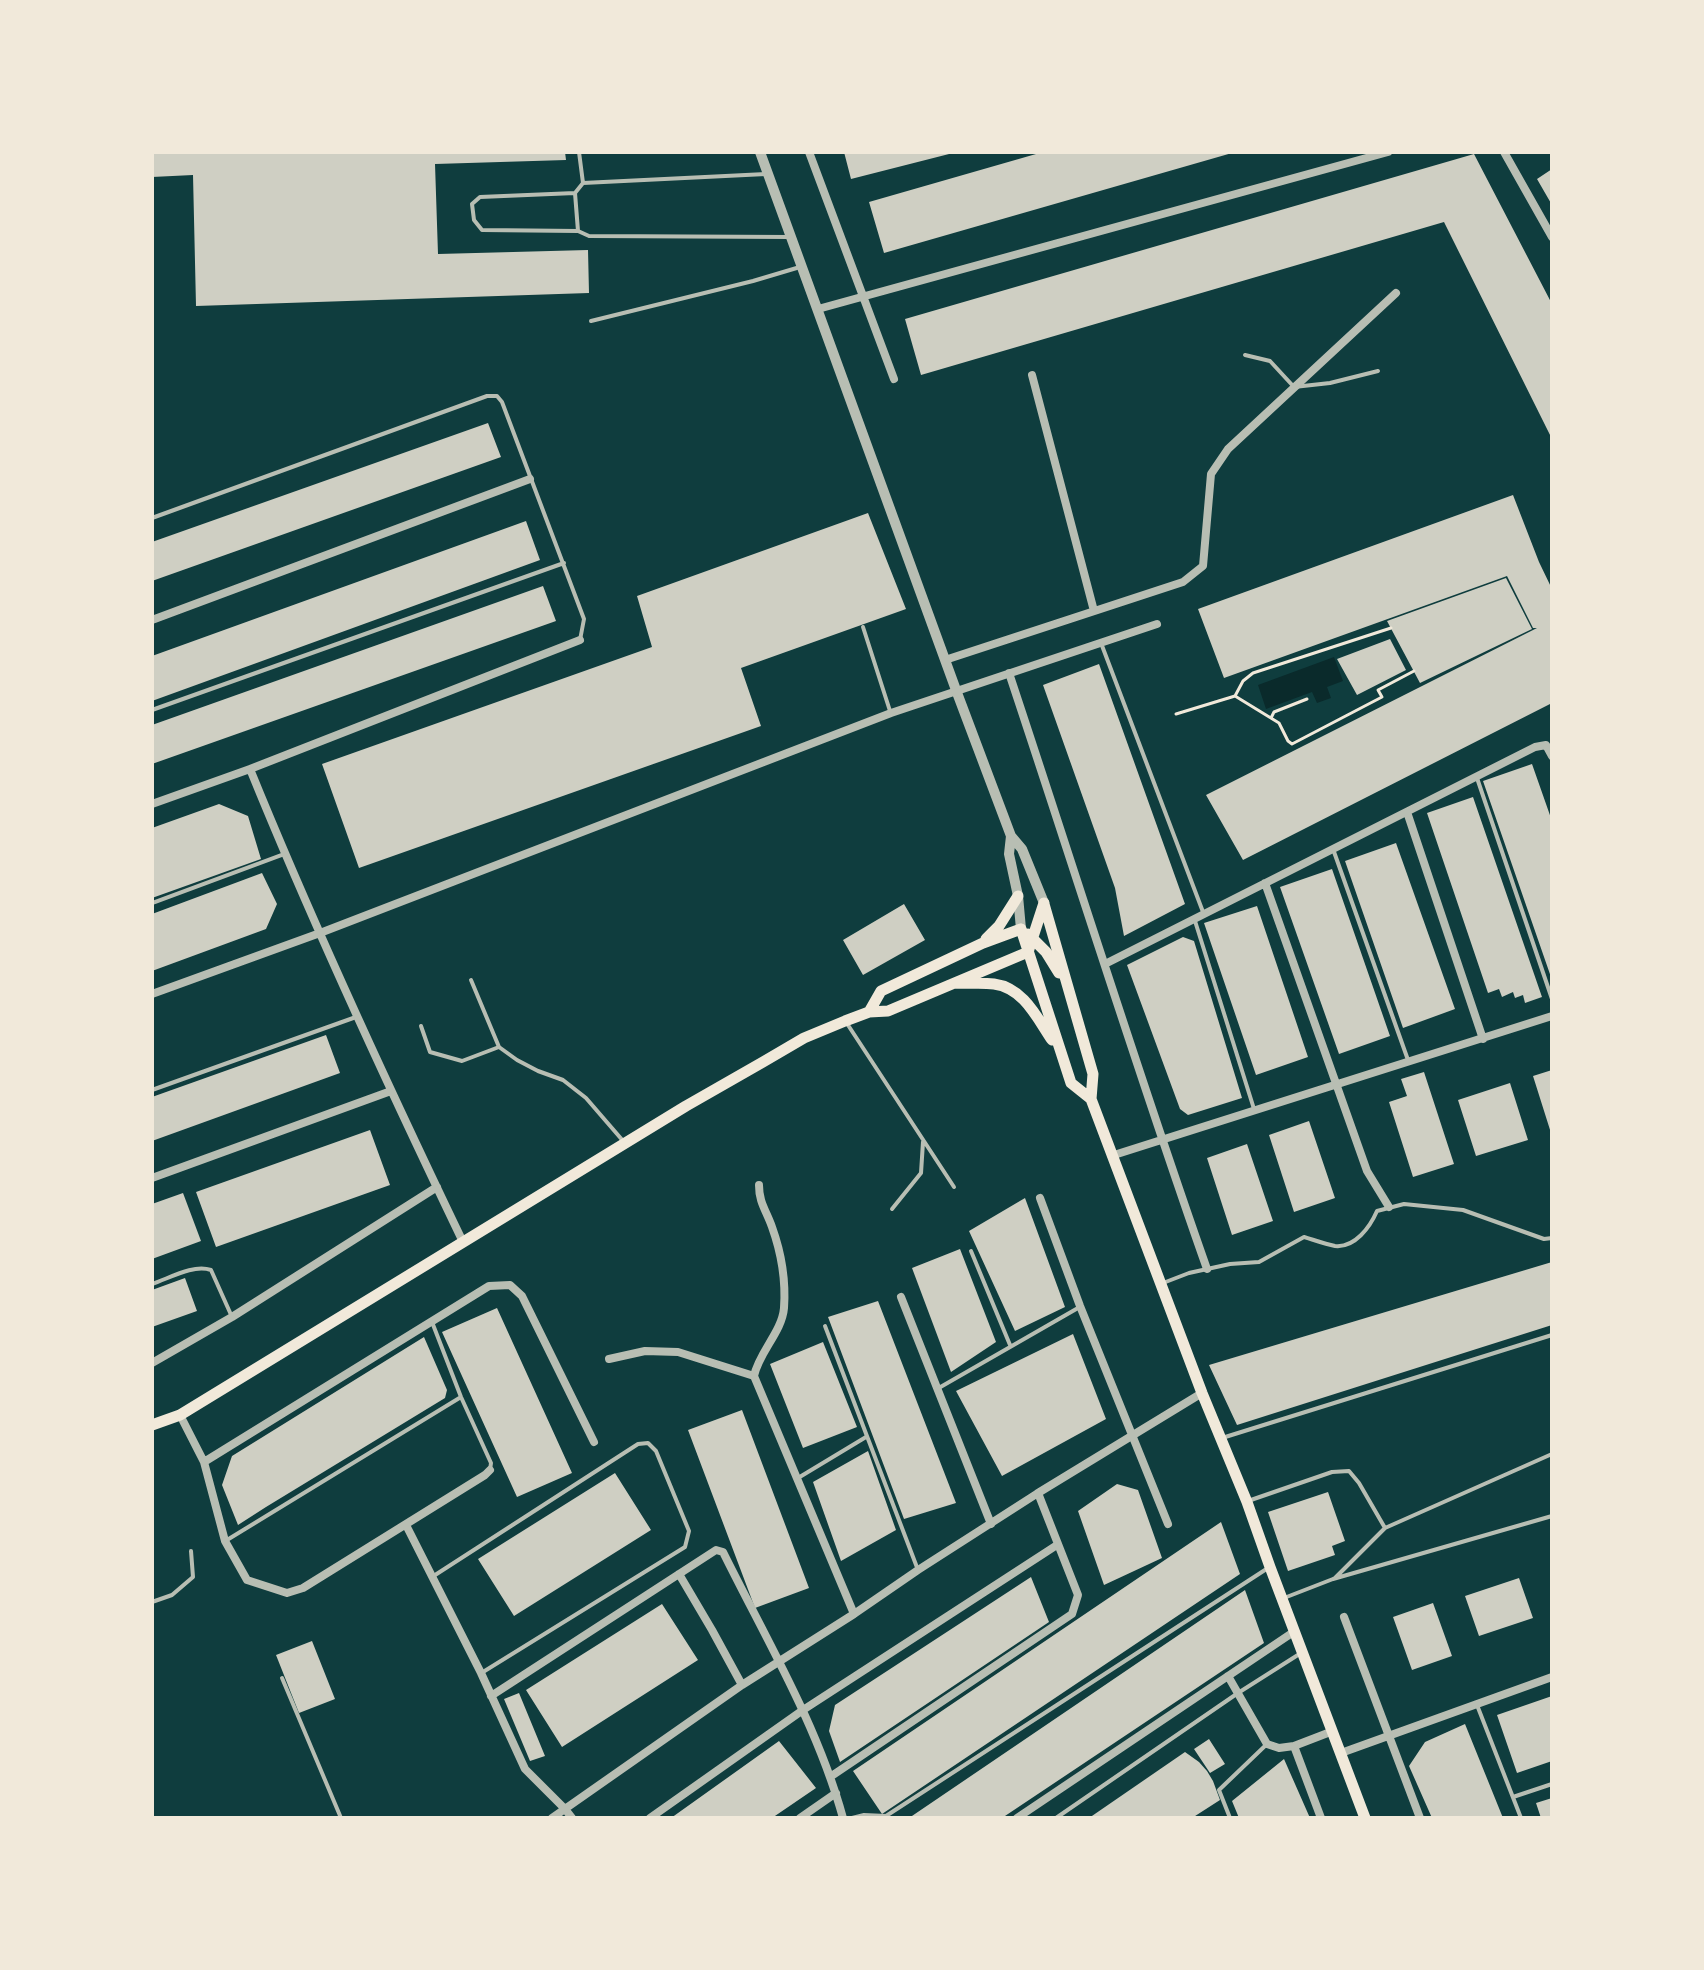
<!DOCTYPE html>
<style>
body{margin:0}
#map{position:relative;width:1704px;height:1970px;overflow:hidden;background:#0f3d3e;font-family:Mulish,sans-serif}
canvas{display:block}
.frame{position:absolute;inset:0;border:154px solid #f1e9da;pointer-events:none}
</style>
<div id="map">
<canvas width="1704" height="1970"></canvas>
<div class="frame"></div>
</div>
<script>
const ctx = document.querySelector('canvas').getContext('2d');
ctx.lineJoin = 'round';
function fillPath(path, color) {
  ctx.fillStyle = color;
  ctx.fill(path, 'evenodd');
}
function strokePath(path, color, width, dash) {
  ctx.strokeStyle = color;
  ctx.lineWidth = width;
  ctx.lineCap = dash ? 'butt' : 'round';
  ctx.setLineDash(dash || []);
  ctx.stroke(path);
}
fillPath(new Path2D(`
 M 1334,657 L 1343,681 L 1327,687 L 1331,698 L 1317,703 L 1312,692 L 1266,709 L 1258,685 Z`), '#0a2a2b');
fillPath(new Path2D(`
 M 152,152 L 565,152 L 566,160 L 435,164 L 438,254 L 588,250 L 589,293 L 196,306 L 193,175 L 152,177 Z
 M 844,152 L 953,152 L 953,153 L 851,179 Z
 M 1043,152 L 1232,152 L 1232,153 L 884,253 L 869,202 Z
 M 1474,154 L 1552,304 L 1552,439 L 1444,222 L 921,375 L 905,319 Z
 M 1552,169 L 1552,205 L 1537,179 Z
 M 488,423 L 501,457 L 152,581 L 152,542 Z
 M 1513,495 L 1539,562 L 1552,589 L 1552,703 L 1243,860 L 1206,795 L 1537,628 L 1533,628 L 1507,576 L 1224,678 L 1198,609 Z
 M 868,513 L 906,609 L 741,668 L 761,726 L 359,868 L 322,764 L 652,647 L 637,596 Z
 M 526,521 L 540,560 L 152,701 L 152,656 Z
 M 1506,578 L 1532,629 L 1420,683 L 1387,621 Z
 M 543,586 L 556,621 L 152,764 L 152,725 Z
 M 1390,639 L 1406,670 L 1357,695 L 1337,659 Z
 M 1099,664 L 1185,904 L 1124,936 L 1115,888 L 1043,685 Z
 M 1532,764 L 1552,821 L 1552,980 L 1483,781 Z
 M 1473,797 L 1542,997 L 1525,1003 L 1523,995 L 1515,998 L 1513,992 L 1502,997 L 1499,989 L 1488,993 L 1427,813 Z
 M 219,804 L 248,816 L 261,859 L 152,898 L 152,828 Z
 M 1396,843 L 1455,1009 L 1403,1028 L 1345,861 Z
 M 1332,869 L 1390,1036 L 1339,1054 L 1280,887 Z
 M 262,873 L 277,904 L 266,929 L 152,971 L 152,914 Z
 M 904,904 L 925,940 L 863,975 L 843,940 Z
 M 1257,906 L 1308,1057 L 1256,1075 L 1204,923 Z
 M 1183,937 L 1194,941 L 1242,1098 L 1188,1115 L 1180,1109 L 1127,965 Z
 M 326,1035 L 340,1073 L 152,1141 L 152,1097 Z
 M 1552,1070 L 1552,1133 L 1551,1133 L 1533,1076 Z
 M 1424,1072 L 1454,1164 L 1413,1177 L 1389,1102 L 1407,1096 L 1401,1079 Z
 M 1510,1083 L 1528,1140 L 1476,1156 L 1458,1100 Z
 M 1309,1121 L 1335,1198 L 1294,1212 L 1269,1135 Z
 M 370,1130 L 390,1185 L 216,1247 L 196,1192 Z
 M 1247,1144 L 1273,1221 L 1232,1235 L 1207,1158 Z
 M 183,1193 L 201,1241 L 152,1259 L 152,1204 Z
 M 1025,1198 L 1065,1307 L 1015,1331 L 969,1231 Z
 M 960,1249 L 996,1342 L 951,1372 L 912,1268 Z
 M 1552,1262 L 1552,1325 L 1237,1425 L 1209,1365 Z
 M 185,1278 L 197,1311 L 152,1327 L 152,1290 Z
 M 878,1301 L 956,1503 L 904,1519 L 828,1317 Z
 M 497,1308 L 572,1473 L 517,1497 L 442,1332 Z
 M 1073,1334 L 1106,1419 L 1002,1476 L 956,1391 Z
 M 424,1337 L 447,1390 L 445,1398 L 266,1507 L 238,1525 L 222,1485 L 232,1456 Z
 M 823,1342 L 857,1427 L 803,1448 L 770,1364 Z
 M 742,1410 L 809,1588 L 755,1608 L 688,1430 Z
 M 868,1451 L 896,1530 L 841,1561 L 813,1482 Z
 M 615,1473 L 651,1530 L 514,1616 L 478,1559 Z
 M 1117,1484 L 1138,1490 L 1162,1558 L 1104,1585 L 1078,1511 Z
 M 1328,1492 L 1345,1541 L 1332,1546 L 1335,1555 L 1288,1571 L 1268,1512 Z
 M 1221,1522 L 1240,1574 L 882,1814 L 853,1771 Z
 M 1031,1577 L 1049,1622 L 840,1762 L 829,1731 L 835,1705 Z
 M 1519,1578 L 1533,1618 L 1479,1636 L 1465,1596 Z
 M 1245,1590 L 1264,1643 L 1002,1818 L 909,1818 Z
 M 1433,1603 L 1452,1656 L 1412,1670 L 1393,1617 Z
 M 662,1604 L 698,1660 L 562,1747 L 526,1690 Z
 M 312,1641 L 335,1699 L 299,1713 L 276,1655 Z
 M 519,1693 L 545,1756 L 530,1761 L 504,1699 Z
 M 1552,1696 L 1552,1761 L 1517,1773 L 1497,1715 Z
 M 1465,1724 L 1503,1818 L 1432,1818 L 1409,1766 L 1425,1742 Z
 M 1209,1739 L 1225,1764 L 1210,1773 L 1194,1749 Z
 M 779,1741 L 816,1788 L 772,1818 L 671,1818 Z
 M 1185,1752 L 1199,1762 L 1207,1771 L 1213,1781 L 1220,1800 L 1192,1818 L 1089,1818 Z
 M 1284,1759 L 1310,1818 L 1239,1818 L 1232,1801 Z
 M 1552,1798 L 1552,1818 L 1541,1818 L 1536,1803 Z`), '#cfcfc3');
strokePath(new Path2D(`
 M 1235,696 L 1243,681 L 1253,673 L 1391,628
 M 1176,714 L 1235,696 L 1279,723 L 1288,741 L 1292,744 L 1382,697 L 1378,690 L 1414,671
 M 1271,718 L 1274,712 L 1307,699`), '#f1e9da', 3);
strokePath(new Path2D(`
 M 579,152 L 583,183
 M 575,193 L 480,197 L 472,204 L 474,220 L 482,230 L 578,231 L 575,193 L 583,183 L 766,174
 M 578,231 L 589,236 L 790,237
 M 591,321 L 753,281 L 800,267
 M 1245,355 L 1270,361 L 1294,387 L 1330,383 L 1378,371
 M 152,518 L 487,396 L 497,396 L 502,402 L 584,619 L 580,640
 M 863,627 L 890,711
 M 1101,643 L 1203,912
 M 152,710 L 564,563
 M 1477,778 L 1552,999
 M 1333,849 L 1408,1060
 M 152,903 L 284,854
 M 1195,921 L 1254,1109
 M 471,980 L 499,1047
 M 846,1022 L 954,1187
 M 421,1026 L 430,1052 L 462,1061 L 499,1047 L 517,1060 L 538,1071 L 563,1080 L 586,1098 L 624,1142
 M 152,1090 L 356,1017
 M 892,1209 L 921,1173 L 923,1142
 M 971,1251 L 1010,1345
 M 1163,1283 L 1189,1273 L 1230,1264 L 1259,1262 L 1304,1237 C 1314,1240 1325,1244 1335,1246 C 1355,1248 1370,1227 1377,1211 L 1404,1204 L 1463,1210 L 1544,1239 L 1552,1238
 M 152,1284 C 170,1278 193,1264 211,1270 L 232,1317
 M 432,1322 L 461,1397 L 491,1463 L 490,1470
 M 825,1326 L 918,1570
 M 937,1389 L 1078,1308
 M 1222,1438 L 1552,1335
 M 798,1478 L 866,1437
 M 1248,1501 L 1332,1472 L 1349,1471 L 1359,1483 L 1385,1528
 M 227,1540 L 461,1397
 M 432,1577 L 638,1444 L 648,1443 L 656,1451 L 689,1531 L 685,1547 L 483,1672
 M 1335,1578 L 1385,1528 L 1552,1454
 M 1284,1598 L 1333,1579 L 1552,1516
 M 152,1602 L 172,1595 L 193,1577 L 191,1551
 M 282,1678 L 341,1818
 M 1477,1705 L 1521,1818
 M 1513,1797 L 1552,1784
 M 852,1818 L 864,1815 L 886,1816 L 1268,1568
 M 1056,1818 L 1238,1693 L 1301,1653
 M 1230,1818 L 1219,1790 L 1267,1744`), '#b8beb3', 4);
strokePath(new Path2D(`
 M 809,152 L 894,379
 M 1504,152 L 1552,237
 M 818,309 L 1388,152
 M 1032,375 L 1094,611
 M 152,620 L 530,479
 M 945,660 L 1183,582 L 1203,566 L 1211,474 L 1228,449 L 1396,293
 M 1009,673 C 1075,871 1137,1071 1207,1269
 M 250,769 C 315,929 388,1086 463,1242
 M 152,804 L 250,769 L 580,640
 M 1407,812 L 1483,1039
 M 1265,883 L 1367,1171 L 1389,1207
 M 1105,964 L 1535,747 L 1546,745 L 1552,756
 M 152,994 L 320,933 L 891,713 L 1157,624
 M 1114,1155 L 1552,1016
 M 152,1178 L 391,1091
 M 759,1185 C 759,1203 766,1210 772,1227 C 781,1252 786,1280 784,1308 C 782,1332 759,1352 754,1376 L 854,1614
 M 1040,1198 L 1080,1306 L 1168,1524
 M 901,1297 L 991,1524
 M 609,1359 L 645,1351 L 678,1352 L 754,1376
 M 152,1363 L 232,1317 L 437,1187
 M 180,1415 L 204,1462 L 225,1541 L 247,1580 L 287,1593 L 303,1588 L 485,1475 L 490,1470
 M 204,1462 L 489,1286 L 510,1285 L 522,1296 L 594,1442
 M 406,1525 L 481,1673 L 525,1769 L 565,1809 L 572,1818
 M 679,1574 L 712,1630 L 742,1685
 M 1344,1617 L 1420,1818
 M 1228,1676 L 1267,1744 L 1279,1748 L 1294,1746 L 1321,1818
 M 491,1696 L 716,1550 L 723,1552 C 766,1639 817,1724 843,1818
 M 1294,1746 L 1333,1731
 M 1341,1753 L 1552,1677
 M 830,1777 L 1072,1614 L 1078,1595 L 1038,1493
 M 552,1818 L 742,1685 L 854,1614 L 918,1570 L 1038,1493 L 1202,1393
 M 650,1818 L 803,1710 L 1057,1545
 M 800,1818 L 836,1793
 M 1017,1818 L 1295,1631`), '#b8beb3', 8);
strokePath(new Path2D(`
 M 760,152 L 956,690 L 1011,836 L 1022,849 L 1044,903
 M 1011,836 L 1009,854 L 1018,896 L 1021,929`), '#b8beb3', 10);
strokePath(new Path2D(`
 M 1044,904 L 1093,1074 L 1091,1099 L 1202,1393 L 1247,1502 L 1270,1567 L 1365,1818
 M 1021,929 L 1071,1083 L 1091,1099
 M 1028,934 L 1046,952 L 1059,973
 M 986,939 L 999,926 L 1018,896
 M 955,983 C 968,983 982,983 994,984 C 1024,988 1037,1018 1052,1040
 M 869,1012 L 881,991 L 983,943 L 1021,929
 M 152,1425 L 180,1415 L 686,1106 L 763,1062 L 804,1038 L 845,1021 L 869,1012 L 888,1011 L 1028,952 L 1044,903`), '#f1e9da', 11);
</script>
